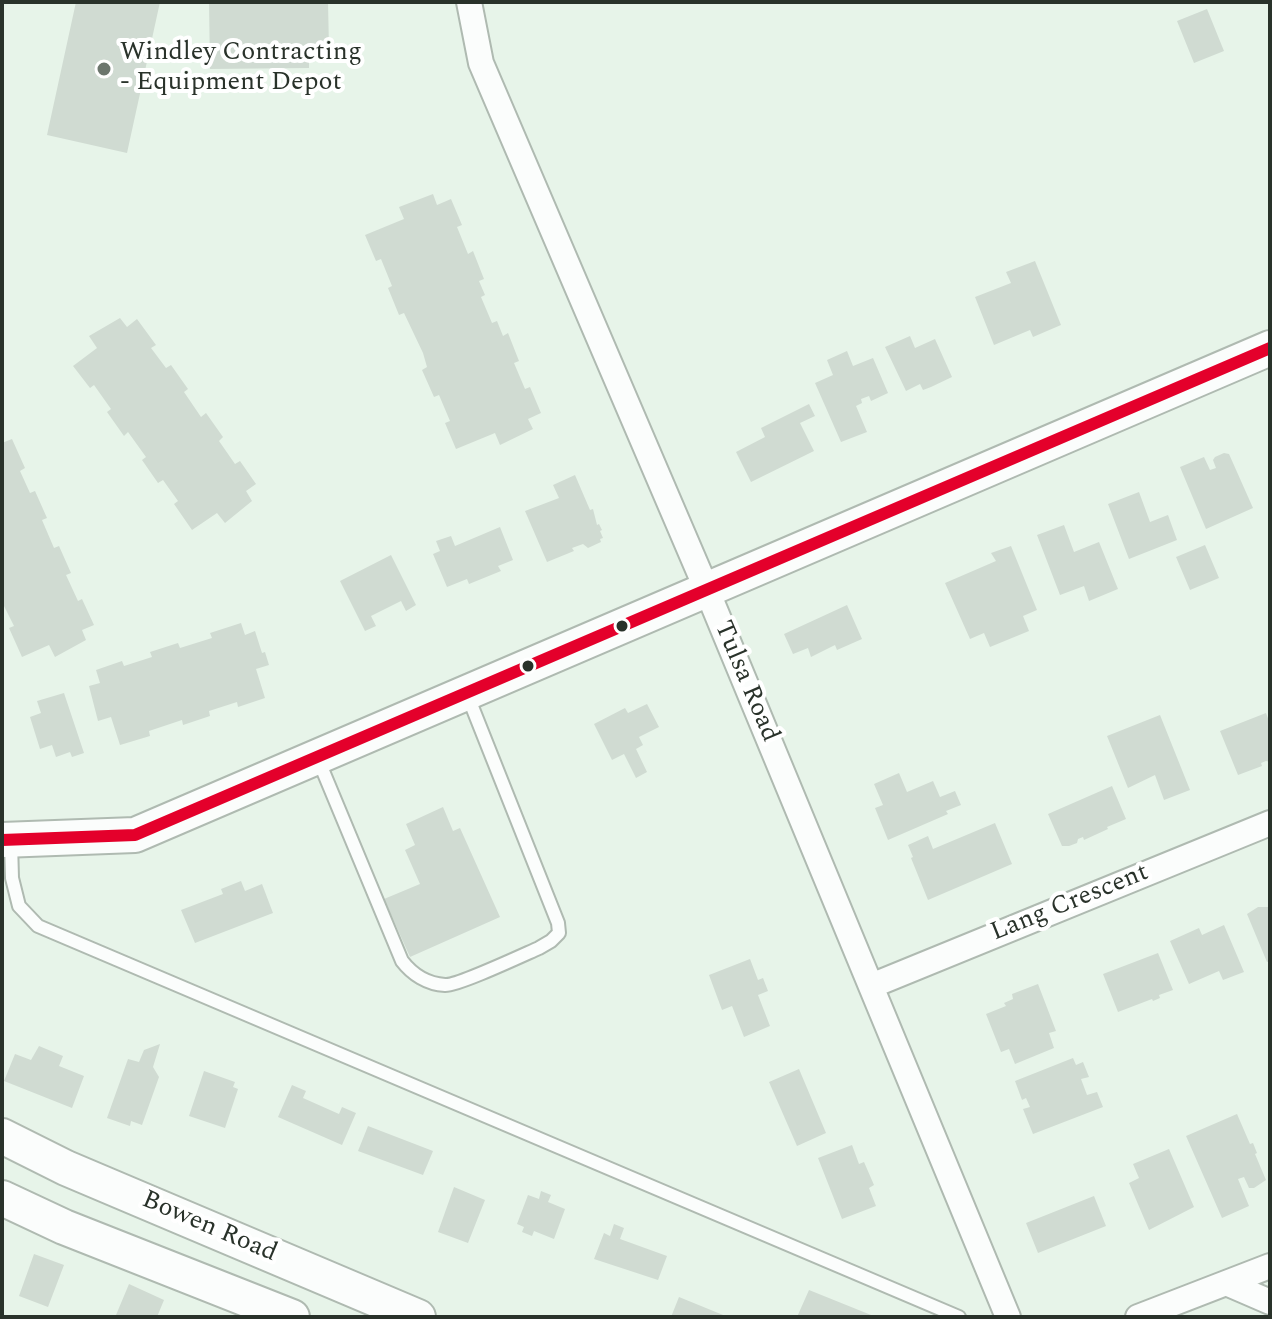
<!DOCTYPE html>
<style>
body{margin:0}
#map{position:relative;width:1272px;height:1319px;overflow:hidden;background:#e7f4e9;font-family:Spectral,serif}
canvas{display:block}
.frame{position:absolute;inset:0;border:4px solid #29322a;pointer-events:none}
</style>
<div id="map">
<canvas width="1272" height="1319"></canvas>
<div class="frame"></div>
</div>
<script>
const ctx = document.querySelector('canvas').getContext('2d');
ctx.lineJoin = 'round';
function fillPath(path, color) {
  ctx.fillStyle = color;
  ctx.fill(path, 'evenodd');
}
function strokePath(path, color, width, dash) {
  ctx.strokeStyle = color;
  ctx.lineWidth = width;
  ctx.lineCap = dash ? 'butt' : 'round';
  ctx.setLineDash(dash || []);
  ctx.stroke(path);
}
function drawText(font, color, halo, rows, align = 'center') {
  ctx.font = font + ' Spectral,serif';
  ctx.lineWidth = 8;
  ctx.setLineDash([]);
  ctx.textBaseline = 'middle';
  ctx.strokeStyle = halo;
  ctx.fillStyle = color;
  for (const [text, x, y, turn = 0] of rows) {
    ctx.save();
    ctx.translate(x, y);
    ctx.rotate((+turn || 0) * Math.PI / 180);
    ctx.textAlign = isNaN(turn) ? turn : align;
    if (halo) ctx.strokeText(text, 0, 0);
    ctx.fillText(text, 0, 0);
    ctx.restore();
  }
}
fillPath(new Path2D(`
 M 76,2 L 160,2 L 127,153 L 47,135 Z
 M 209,2 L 328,2 L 329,49 L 309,49 L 309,68 L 210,69 Z
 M 1207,9 L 1224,51 L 1194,63 L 1177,21 Z
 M 433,194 L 437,205 L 451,199 L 462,225 L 457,227 L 468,254 L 473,251 L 484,279 L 479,281 L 485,295 L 481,297 L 492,323 L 497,321 L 503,336 L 508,333 L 519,361 L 514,363 L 525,389 L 530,387 L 541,413 L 528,419 L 533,429 L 500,445 L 495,433 L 456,449 L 445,423 L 450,421 L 439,395 L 434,397 L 422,370 L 427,367 L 423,353 L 404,313 L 399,315 L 388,288 L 392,286 L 381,259 L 376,261 L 365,235 L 404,219 L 399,207 Z
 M 1035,261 L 1061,325 L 1033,337 L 1030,330 L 994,345 L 975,297 L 1011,283 L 1006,272 Z
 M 120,318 L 127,327 L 137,319 L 156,345 L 151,348 L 166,368 L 171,365 L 188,389 L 184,392 L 201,417 L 206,413 L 223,437 L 219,441 L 235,464 L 240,461 L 256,484 L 246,491 L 252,501 L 225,523 L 217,513 L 192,530 L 174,504 L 178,501 L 163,480 L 158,483 L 142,460 L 146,457 L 128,432 L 124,436 L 107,412 L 111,409 L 94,385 L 90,388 L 73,366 L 97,348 L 89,336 Z
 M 910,336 L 915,348 L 935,339 L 952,377 L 931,387 L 923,390 L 920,384 L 906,391 L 885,347 Z
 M 847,351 L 853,366 L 873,358 L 888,393 L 871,401 L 869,396 L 861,399 L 862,403 L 856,406 L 867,432 L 841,442 L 815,383 L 833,375 L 827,360 Z
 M 809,404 L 815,416 L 800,423 L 814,451 L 751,482 L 736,452 L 765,437 L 761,428 Z
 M 12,439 L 25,468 L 20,471 L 30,493 L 35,491 L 47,518 L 42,520 L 54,548 L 59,546 L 71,573 L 66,575 L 78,601 L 82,599 L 94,625 L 82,630 L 86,640 L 55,657 L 49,645 L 22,657 L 9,628 L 14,626 L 2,602 L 2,443 Z
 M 1224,453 L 1229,454 L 1253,508 L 1206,529 L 1180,467 L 1204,457 L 1210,470 L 1216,468 L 1213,460 L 1215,457 Z
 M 575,475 L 590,510 L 593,509 L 597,525 L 599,524 L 602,530 L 600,531 L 603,538 L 600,539 L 601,542 L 588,548 L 583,544 L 572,548 L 574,551 L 547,562 L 525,511 L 559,498 L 553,485 Z
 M 1139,492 L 1150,522 L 1168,515 L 1177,540 L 1129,559 L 1108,504 Z
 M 1064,525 L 1074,552 L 1099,542 L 1118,589 L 1089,601 L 1084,586 L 1060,595 L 1037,535 Z
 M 500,527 L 513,560 L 498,566 L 501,571 L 469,584 L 467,579 L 447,587 L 433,554 L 440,551 L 436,541 L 451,536 L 455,546 Z
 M 1205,545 L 1219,578 L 1190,590 L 1176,557 Z
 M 1011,546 L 1037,610 L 1023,616 L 1029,631 L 990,647 L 984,633 L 970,639 L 945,583 L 996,561 L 991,553 Z
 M 391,555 L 416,605 L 406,611 L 401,601 L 371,616 L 376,626 L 365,631 L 340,581 Z
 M 847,605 L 862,639 L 837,650 L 835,645 L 811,657 L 808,648 L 793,654 L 784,634 Z
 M 241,623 L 245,635 L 255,631 L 262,653 L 265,652 L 269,665 L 256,669 L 265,698 L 238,707 L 237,702 L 209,711 L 210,716 L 183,725 L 182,720 L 149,731 L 150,736 L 120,745 L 111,717 L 98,721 L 89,686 L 100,683 L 96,670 L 122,661 L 124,666 L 152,657 L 150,652 L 178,643 L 180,648 L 212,638 L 210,633 Z
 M 64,693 L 84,753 L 72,757 L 70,752 L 56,757 L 52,745 L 40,749 L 30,717 L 41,713 L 37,701 Z
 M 647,704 L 659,727 L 639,737 L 643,745 L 636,749 L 647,772 L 636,778 L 624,754 L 612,760 L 594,724 L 625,708 L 628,713 Z
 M 1266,713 L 1270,724 L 1270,762 L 1266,761 L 1261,763 L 1262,766 L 1238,775 L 1220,731 Z
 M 1160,715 L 1190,790 L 1164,800 L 1155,775 L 1128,788 L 1107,736 Z
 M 899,773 L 907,792 L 933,781 L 940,797 L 955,791 L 961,805 L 946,811 L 948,814 L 888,840 L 875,808 L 883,805 L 874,784 Z
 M 1112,786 L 1126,819 L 1107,827 L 1108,829 L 1084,840 L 1083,837 L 1078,839 L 1077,843 L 1069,846 L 1062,846 L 1048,814 Z
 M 443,807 L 453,831 L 460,828 L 500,917 L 410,957 L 384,899 L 420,884 L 405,850 L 415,845 L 406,824 Z
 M 995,823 L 1012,864 L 928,900 L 911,858 L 913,857 L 908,845 L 928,836 L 933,849 Z
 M 241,881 L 245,891 L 262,884 L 273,913 L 195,943 L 181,910 L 223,894 L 221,889 Z
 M 1258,907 L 1270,907 L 1270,961 L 1267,962 L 1247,914 Z
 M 1224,925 L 1244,972 L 1223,980 L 1219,971 L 1189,984 L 1170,941 L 1199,928 L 1202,935 Z
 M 1158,953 L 1173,990 L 1159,995 L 1160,998 L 1153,1001 L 1152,999 L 1118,1012 L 1103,974 Z
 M 750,959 L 758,980 L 763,978 L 768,991 L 758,995 L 770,1026 L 744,1037 L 732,1006 L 722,1010 L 709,975 Z
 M 1038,984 L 1056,1031 L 1049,1033 L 1054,1048 L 1015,1064 L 1009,1049 L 1001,1052 L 986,1014 L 1006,1006 L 1004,1003 L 1013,999 L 1012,994 Z
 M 160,1044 L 153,1067 L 159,1077 L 142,1125 L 131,1121 L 130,1126 L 107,1118 L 128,1059 L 139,1062 L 144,1050 Z
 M 39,1046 L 63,1056 L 59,1066 L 84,1076 L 72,1108 L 4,1081 L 15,1054 L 31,1060 Z
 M 1073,1058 L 1076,1065 L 1083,1062 L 1089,1077 L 1081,1079 L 1087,1095 L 1097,1092 L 1103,1107 L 1033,1134 L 1023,1109 L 1030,1107 L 1026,1098 L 1022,1100 L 1015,1081 Z
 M 799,1069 L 826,1133 L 797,1146 L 769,1082 Z
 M 204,1071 L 235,1082 L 233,1087 L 238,1089 L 225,1128 L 189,1116 Z
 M 292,1085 L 306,1091 L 303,1098 L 339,1114 L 342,1107 L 356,1113 L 342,1145 L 278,1117 Z
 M 1237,1114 L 1250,1144 L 1253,1143 L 1257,1153 L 1255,1154 L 1266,1180 L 1254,1188 L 1249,1188 L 1244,1177 L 1238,1179 L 1249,1206 L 1222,1218 L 1186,1136 Z
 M 368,1126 L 433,1151 L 423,1175 L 358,1151 Z
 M 852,1145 L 859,1164 L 864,1162 L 874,1185 L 869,1188 L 876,1206 L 842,1219 L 818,1158 Z
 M 1169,1149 L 1194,1207 L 1149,1230 L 1129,1183 L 1139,1178 L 1133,1164 Z
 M 454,1187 L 485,1200 L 468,1243 L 438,1232 Z
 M 541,1191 L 551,1195 L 548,1202 L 565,1209 L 554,1239 L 534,1231 L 532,1236 L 522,1232 L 524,1227 L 517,1224 L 528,1195 L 539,1199 Z
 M 1094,1196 L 1106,1226 L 1038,1253 L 1026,1223 Z
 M 614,1224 L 624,1228 L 620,1239 L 667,1256 L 658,1280 L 594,1259 L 604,1233 L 610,1236 Z
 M 34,1254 L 64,1265 L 48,1307 L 19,1296 Z
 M 129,1284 L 164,1300 L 157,1317 L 116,1315 Z
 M 809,1290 L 876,1317 L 797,1317 Z
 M 679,1297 L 728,1317 L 671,1317 Z`), '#d0dbd2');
const lane = new Path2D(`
 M 318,759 L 402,961 C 412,974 427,984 445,985 C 457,986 523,955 539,948 L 551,941 L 559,933 L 558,923 L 467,694
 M 11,842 L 12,878 L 19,906 L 38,926 L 959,1317`);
const street = new Path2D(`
 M 469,2 L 481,63 L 706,588 L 1008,1317
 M 871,986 L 1270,823
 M 1226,1283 L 1270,1302
 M 1138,1317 L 1270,1266`);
const secondary = new Path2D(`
 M 2,840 L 135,835 L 1270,348
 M 2,1136 L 66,1168 L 418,1317
 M 2,1198 L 64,1227 L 292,1317`);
strokePath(lane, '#afbab1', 16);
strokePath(street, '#afbab1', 28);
strokePath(secondary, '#afbab1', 38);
strokePath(lane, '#fbfdfc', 12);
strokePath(street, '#fbfdfc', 24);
strokePath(secondary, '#fbfdfc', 34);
strokePath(new Path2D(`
 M 2,840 L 135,835 L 1270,348`), '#e4002b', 12);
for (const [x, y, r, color] of [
 [104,69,8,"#6c766d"],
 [622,626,7,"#29322a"],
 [528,666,7,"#29322a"]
]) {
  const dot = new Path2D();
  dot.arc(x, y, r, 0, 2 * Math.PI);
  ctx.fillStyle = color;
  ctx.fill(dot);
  strokePath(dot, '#fff', 3);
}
drawText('26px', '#29322a', '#fff', [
 ["Windley Contracting",120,54],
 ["- Equipment Depot",120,84]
], 'left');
drawText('26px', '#29322a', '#fff', [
 ["Tulsa Road",745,682,67],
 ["Lang Crescent",1070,904,-22],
 ["Bowen Road",209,1228,23]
]);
</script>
